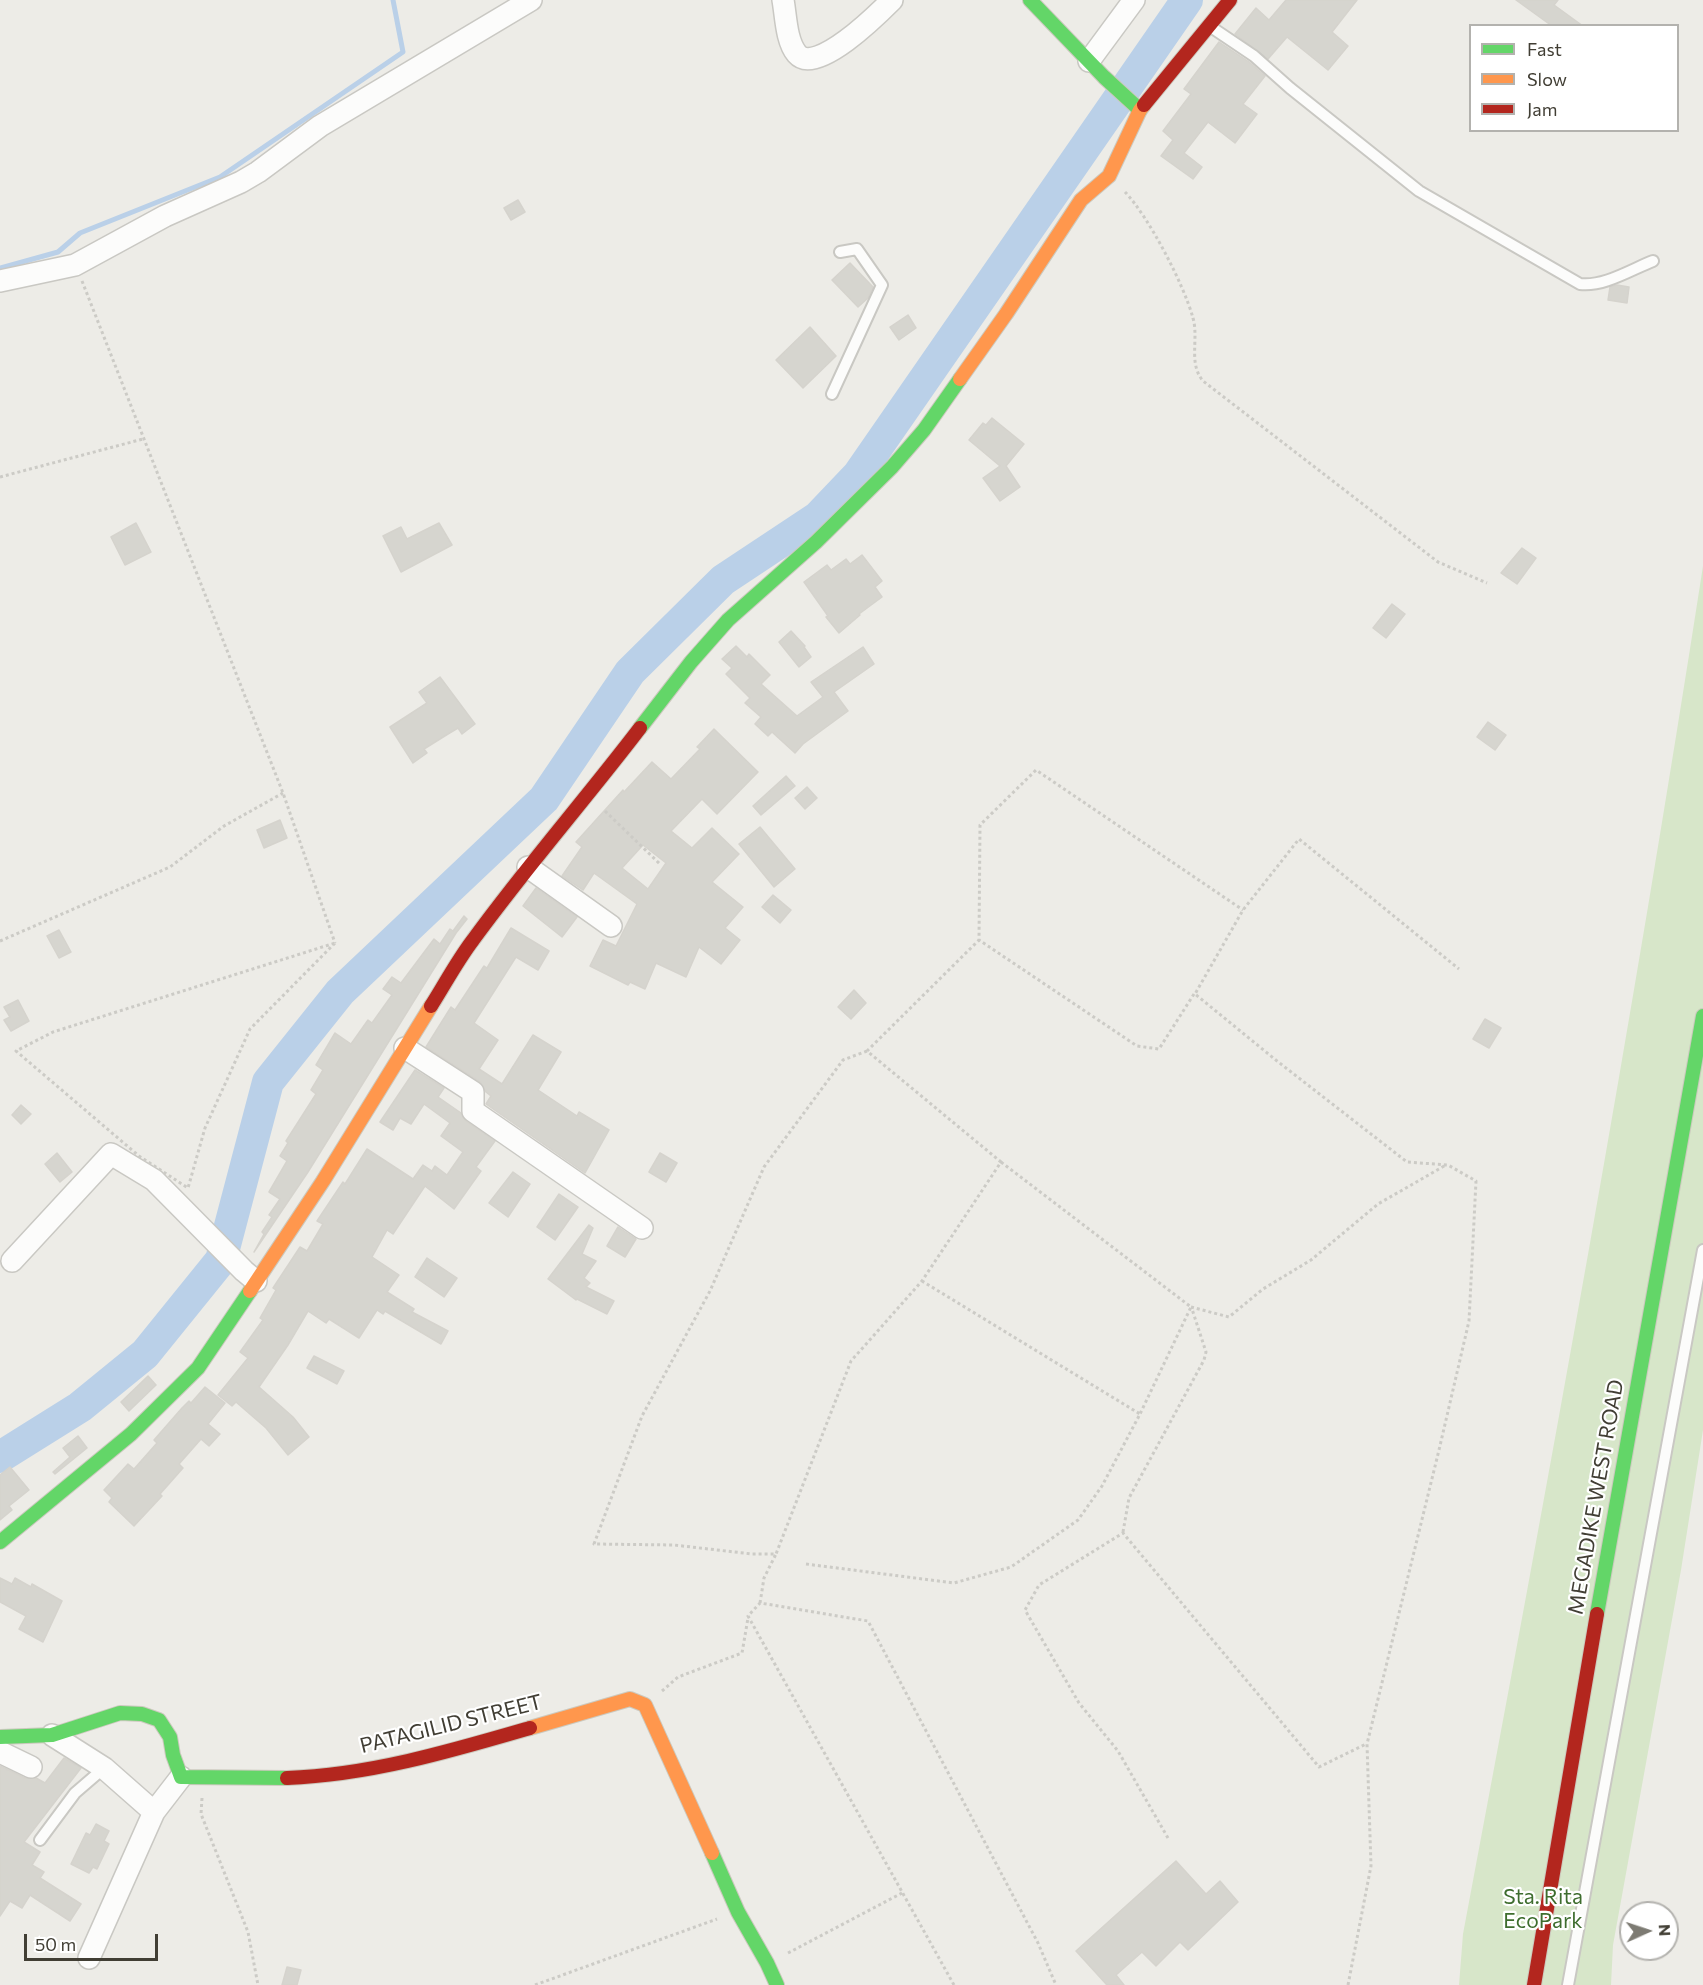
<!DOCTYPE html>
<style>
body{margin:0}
#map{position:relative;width:1703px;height:1985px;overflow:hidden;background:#edece7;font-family:Commissioner,sans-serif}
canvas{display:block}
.legend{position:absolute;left:1469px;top:24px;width:210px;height:108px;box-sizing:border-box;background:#fff;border:2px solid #b3b2ae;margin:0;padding:8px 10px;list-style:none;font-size:18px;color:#413e34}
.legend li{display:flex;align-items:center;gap:12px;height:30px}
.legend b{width:30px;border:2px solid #b3b2ae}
.north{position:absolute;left:1619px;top:1901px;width:60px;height:60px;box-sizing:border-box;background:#fff;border:2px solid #b3b2ae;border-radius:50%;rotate:87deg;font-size:16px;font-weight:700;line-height:24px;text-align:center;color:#413e34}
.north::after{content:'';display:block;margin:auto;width:21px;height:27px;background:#7d7b73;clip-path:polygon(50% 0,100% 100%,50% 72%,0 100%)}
.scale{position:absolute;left:24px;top:1934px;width:134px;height:27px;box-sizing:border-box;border:3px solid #413e34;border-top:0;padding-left:8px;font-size:18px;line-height:21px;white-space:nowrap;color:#413e34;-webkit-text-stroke:4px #fff;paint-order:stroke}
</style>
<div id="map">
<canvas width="1703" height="1985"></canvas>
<ul class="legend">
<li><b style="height:8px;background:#63d668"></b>Fast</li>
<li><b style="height:8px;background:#ff974d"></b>Slow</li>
<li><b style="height:8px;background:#b3261e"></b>Jam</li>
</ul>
<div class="north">N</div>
<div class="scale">50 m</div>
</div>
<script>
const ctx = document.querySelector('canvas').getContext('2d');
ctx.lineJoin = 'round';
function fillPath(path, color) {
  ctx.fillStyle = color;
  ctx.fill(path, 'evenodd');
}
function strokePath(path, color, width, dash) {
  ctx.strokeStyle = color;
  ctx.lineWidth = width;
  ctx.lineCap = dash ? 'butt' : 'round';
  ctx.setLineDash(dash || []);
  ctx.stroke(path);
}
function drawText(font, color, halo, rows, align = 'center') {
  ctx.font = font + ' Commissioner,sans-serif';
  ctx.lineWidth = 4.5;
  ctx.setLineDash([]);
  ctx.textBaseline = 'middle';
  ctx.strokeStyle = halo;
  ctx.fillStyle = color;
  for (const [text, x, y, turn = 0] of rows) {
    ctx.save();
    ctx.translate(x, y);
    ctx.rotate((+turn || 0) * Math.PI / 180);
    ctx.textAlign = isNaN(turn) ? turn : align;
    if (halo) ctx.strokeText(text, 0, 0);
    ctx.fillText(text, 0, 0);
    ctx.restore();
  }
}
fillPath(new Path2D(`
 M 1703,566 L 1703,1430 L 1681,1570 L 1613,1945 L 1611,1985 L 1459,1985 L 1463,1934 C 1549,1479 1632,1024 1703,566 Z`), '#d7e6c9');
strokePath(new Path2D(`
 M 0,268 L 58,252 L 80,233 L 220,177 L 403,52 L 393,0`), '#bad0e8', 5);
strokePath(new Path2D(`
 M 0,1457 L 80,1407 L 145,1354 L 221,1260 L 268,1082 L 340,992 L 544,799 L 630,672 L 723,580 L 818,517 L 858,475 L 1187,0`), '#bad0e8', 32);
const building = new Path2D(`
 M 1286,0 L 1357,0 L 1332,32 L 1348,46 L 1328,70 L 1287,37 L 1268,59 L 1235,34 L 1256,8 L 1269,20 Z
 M 1516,0 L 1558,0 L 1554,5 L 1583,26 L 1552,26 Z
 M 1219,42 L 1249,62 L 1265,76 L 1243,104 L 1257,114 L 1235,143 L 1208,122 L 1184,153 L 1202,167 L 1193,179 L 1161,156 L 1173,140 L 1163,131 L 1191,94 L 1184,89 Z
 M 518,200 L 525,212 L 511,220 L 504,208 Z
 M 850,263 L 873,287 L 868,298 L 858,307 L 832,280 Z
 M 1617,285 L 1629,287 L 1627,303 L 1608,300 L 1610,287 Z
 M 908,315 L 916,328 L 899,340 L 890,327 Z
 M 810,327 L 836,356 L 803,388 L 776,360 Z
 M 992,418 L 1024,444 L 1006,466 L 1020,487 L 1000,501 L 983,478 L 1000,466 L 969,440 L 983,423 L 986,425 Z
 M 136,523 L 151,552 L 125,565 L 111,537 Z
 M 439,523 L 452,545 L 401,572 L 383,536 L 401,527 L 407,539 Z
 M 1522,548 L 1536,558 L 1517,584 L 1501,573 Z
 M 862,555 L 882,581 L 875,587 L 882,597 L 859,614 L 860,615 L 839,633 L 826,617 L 828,616 L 804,582 L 827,565 L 831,570 L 846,559 L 850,564 Z
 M 1392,604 L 1405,614 L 1386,638 L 1373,628 Z
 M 791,631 L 805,646 L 804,647 L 811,657 L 799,667 L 779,642 Z
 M 736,646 L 747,657 L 749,654 L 770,675 L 761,684 L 797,716 L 823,697 L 811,682 L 863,647 L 874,664 L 834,692 L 848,711 L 803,744 L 795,753 L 772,732 L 768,736 L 755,724 L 761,717 L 745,703 L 750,698 L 726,674 L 732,668 L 722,659 Z
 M 440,677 L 475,724 L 462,734 L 458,728 L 448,734 L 424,749 L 427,753 L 413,763 L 390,727 L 427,703 L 419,692 Z
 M 1488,722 L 1506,735 L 1495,750 L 1477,737 Z
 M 714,729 L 758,772 L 717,814 L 702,799 L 671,831 L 692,848 L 712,828 L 739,854 L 712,882 L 743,907 L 725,928 L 740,940 L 721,964 L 699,947 L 686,977 L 656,963 L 645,989 L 630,982 L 628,985 L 590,966 L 603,940 L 616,946 L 637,904 L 594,873 L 583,890 L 562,876 L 582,847 L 576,842 L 623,790 L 624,792 L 652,762 L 671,779 L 700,749 L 697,747 ZM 643,845 L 666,863 L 648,889 L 622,868 Z
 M 786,776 L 795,786 L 761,815 L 753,806 Z
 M 807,787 L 817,798 L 805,809 L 795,798 Z
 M 280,820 L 287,838 L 264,848 L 257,830 Z
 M 760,827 L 795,869 L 774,887 L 739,844 Z
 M 536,888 L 577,917 L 562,937 L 523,906 Z
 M 773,895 L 791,910 L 780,923 L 762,907 Z
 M 464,916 L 467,919 L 456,933 L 308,1172 L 254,1252 L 264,1234 L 262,1232 L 272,1217 L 269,1215 L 280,1199 L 269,1192 L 287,1161 L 280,1156 L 288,1143 L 286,1141 L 316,1094 L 311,1090 L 323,1070 L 316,1065 L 335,1033 L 351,1044 L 368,1020 L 372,1023 L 392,995 L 383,989 L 392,977 L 401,983 L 434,939 L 440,944 L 450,929 L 453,931 Z
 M 511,928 L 549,951 L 538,970 L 516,957 L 474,1023 L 498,1040 L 479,1069 L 502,1084 L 533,1035 L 561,1052 L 538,1090 L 577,1116 L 579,1112 L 609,1130 L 585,1173 L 486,1104 L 491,1096 L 486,1092 L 480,1082 L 426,1047 L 451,1007 L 455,1010 L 484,966 L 487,968 Z
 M 59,930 L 71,952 L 59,958 L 47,936 Z
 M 854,990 L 866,1003 L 851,1019 L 838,1007 Z
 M 18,1000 L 29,1021 L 11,1031 L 4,1020 L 10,1017 L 4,1007 Z
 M 1485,1019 L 1501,1028 L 1489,1048 L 1473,1039 Z
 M 415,1070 L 444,1088 L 438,1097 L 461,1113 L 466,1121 L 495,1141 L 476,1167 L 481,1171 L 454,1209 L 425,1186 L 393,1234 L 387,1230 L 372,1257 L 399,1275 L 387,1292 L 414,1309 L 412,1312 L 448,1331 L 441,1344 L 385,1311 L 383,1314 L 377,1310 L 359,1338 L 329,1319 L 326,1323 L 308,1311 L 288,1345 L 259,1387 L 293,1417 L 309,1437 L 288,1455 L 266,1428 L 236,1402 L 232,1406 L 218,1395 L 248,1358 L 240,1352 L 263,1320 L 260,1318 L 276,1290 L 273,1288 L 300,1247 L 307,1251 L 323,1224 L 317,1221 L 343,1182 L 345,1184 L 367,1149 L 413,1179 L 423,1165 L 432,1171 L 435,1166 L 447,1175 L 463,1152 L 441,1136 L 450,1123 L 424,1104 L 411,1124 L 400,1118 L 393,1130 L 380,1122 Z
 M 21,1105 L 31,1114 L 21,1124 L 12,1115 Z
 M 57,1153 L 72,1172 L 60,1182 L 45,1164 Z
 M 660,1153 L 677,1163 L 666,1182 L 649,1172 Z
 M 513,1172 L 530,1184 L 508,1217 L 489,1203 Z
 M 559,1194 L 578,1207 L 555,1240 L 537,1227 Z
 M 589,1225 L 593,1228 L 582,1254 L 596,1261 L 584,1278 L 590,1283 L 586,1287 L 614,1301 L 607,1314 L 577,1299 L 576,1300 L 548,1279 Z
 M 618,1227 L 636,1239 L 625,1257 L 607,1246 Z
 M 427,1258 L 457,1278 L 444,1297 L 415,1277 Z
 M 314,1356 L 344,1371 L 337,1384 L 307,1368 Z
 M 148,1376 L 156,1385 L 129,1411 L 121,1402 Z
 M 205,1387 L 225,1403 L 208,1424 L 220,1434 L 209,1446 L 201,1439 L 179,1464 L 183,1468 L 160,1494 L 162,1496 L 134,1526 L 109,1502 L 112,1498 L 104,1490 L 128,1464 L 134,1469 L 157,1443 L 154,1440 L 182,1408 L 189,1401 L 191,1403 Z
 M 78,1436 L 87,1448 L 55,1474 L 53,1472 L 70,1457 L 63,1448 Z
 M 10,1467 L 29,1490 L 9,1506 L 12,1510 L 0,1520 L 0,1475 Z
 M 0,1578 L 12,1584 L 15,1578 L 31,1587 L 32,1584 L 62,1601 L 43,1642 L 19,1629 L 26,1616 L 0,1602 Z
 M 64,1758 L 81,1768 L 24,1842 L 40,1852 L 32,1865 L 44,1872 L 40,1878 L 81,1904 L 70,1921 L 30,1895 L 22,1908 L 10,1901 L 0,1916 L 0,1766 L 25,1778 L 36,1778 L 45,1783 Z
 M 96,1824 L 109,1831 L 104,1841 L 109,1844 L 97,1869 L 93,1867 L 89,1873 L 71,1864 L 86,1833 L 90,1835 Z
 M 1176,1861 L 1206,1894 L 1220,1881 L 1238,1902 L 1188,1950 L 1180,1942 L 1156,1966 L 1142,1952 L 1116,1975 L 1124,1985 L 1107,1985 L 1076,1951 Z
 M 287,1967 L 301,1970 L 297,1985 L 282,1985 Z`);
fillPath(building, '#d6d5cf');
strokePath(building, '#d5d3cd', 1.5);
const lane = new Path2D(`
 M 1211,27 L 1254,56 L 1290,88 L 1419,191 L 1580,284 C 1604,287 1632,269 1653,261
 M 832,394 L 882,285 L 857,249 L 840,252
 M 40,1840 L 75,1793 L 104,1768
 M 1568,1985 L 1703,1250`);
const street = new Path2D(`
 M 783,0 C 786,16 786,41 797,54 C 816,76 878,14 892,0
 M 1089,61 L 1134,0
 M 0,281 L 75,265 L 165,216 L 241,182 L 258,172 L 320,126 L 531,0
 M 528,867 L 611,926
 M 405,1048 L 473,1092 L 473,1111 L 642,1228
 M 12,1261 L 111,1154 L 154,1180 L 244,1271 L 256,1281
 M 52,1735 L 104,1768 L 154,1812
 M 0,1752 L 31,1767
 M 89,1958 L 154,1812 L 181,1777`);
const fast = new Path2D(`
 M 1030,0 L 1104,77 L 1140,110
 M 640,728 L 691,662 L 728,620 L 816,542 L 892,467 L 924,430 L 960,379
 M 0,1542 L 131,1434 L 198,1368 L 250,1291
 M 1597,1614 L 1703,1016
 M 0,1737 L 52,1735 L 120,1713 L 142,1714 L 159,1720 L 170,1737 L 173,1755 L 181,1777 L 287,1778
 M 712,1853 L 738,1912 L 767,1963 L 777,1985`);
const slow = new Path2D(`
 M 960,379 L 1006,314 L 1081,200 L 1109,176 L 1140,110 L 1144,105
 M 250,1291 L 323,1181 L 431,1006
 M 530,1728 L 630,1699 L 645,1705 L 712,1853`);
const jam = new Path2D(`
 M 1144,105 L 1230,0
 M 431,1006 C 445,984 457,961 473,940 C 526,867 585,800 640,728
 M 287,1778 C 370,1775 451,1751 530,1728
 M 1534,1985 L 1597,1614`);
strokePath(lane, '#c9c8c3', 14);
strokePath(street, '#c9c8c3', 24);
strokePath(fast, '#ccc9be', 16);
strokePath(slow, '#ccc9be', 16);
strokePath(jam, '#ccc9be', 16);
strokePath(new Path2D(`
 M 1125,192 C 1149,217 1184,285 1193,318 C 1199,339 1188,363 1203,381 L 1438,562 L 1487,583
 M 82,281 L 283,793 L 335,943
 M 0,477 L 143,439
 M 605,811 L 661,865
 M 0,941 L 170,867 L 224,826 L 283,793
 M 335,943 L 250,1029 L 205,1128 L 188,1188 L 139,1156 L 16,1051 L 53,1032 Z
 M 1194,994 L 1159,1049 L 1137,1046 L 979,940 L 980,825 L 1036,770 L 1243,910
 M 867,1051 L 843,1060 L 764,1167 L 710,1291 L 642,1416 L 594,1544 L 674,1545 L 752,1554 L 776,1554 L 851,1361 L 922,1281 L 1001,1162 L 867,1051 L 979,940
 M 1001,1162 L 1191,1307 L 1140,1414
 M 1191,1307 L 1229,1317 L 1263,1289 L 1311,1260 L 1378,1204 L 1446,1165
 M 1123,1532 L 1129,1498 L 1204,1360 L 1206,1352 L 1192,1309
 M 806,1564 L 954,1583 L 1011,1567 L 1078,1520 L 1102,1486 L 1140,1414 L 922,1281
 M 760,1603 L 764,1578 L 776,1554
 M 662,1691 L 678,1677 L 742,1653 L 748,1618
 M 202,1798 L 201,1814 L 248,1932 L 258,1985
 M 1168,1838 L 1118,1751 L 1079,1703 L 1025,1610 L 1039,1585 L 1123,1533 L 1319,1767 L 1366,1744
 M 788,1953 L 902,1893
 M 535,1985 L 717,1919
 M 954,1985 L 748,1616 L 760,1603 L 868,1621 L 1038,1943 L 1056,1985
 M 1348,1985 L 1371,1866 L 1367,1744 L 1439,1450 L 1469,1321 L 1476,1181 L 1448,1165 L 1407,1162 L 1277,1061 L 1195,994 L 1243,910 L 1299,839 L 1459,969`), '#cccbc6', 3, [3, 3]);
strokePath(lane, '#fcfcfb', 10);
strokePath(street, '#fcfcfb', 21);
strokePath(fast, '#63d668', 14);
strokePath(slow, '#ff974d', 14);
strokePath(jam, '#b3261e', 14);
drawText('21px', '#413e34', '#fff', [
 ["MEGADIKE WEST ROAD",1596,1497,-80],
 ["PATAGILID STREET",451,1724,-14]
]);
drawText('21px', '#3e6d2e', '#fff', [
 ["Sta. Rita",1543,1897],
 ["EcoPark",1543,1921]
]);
</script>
